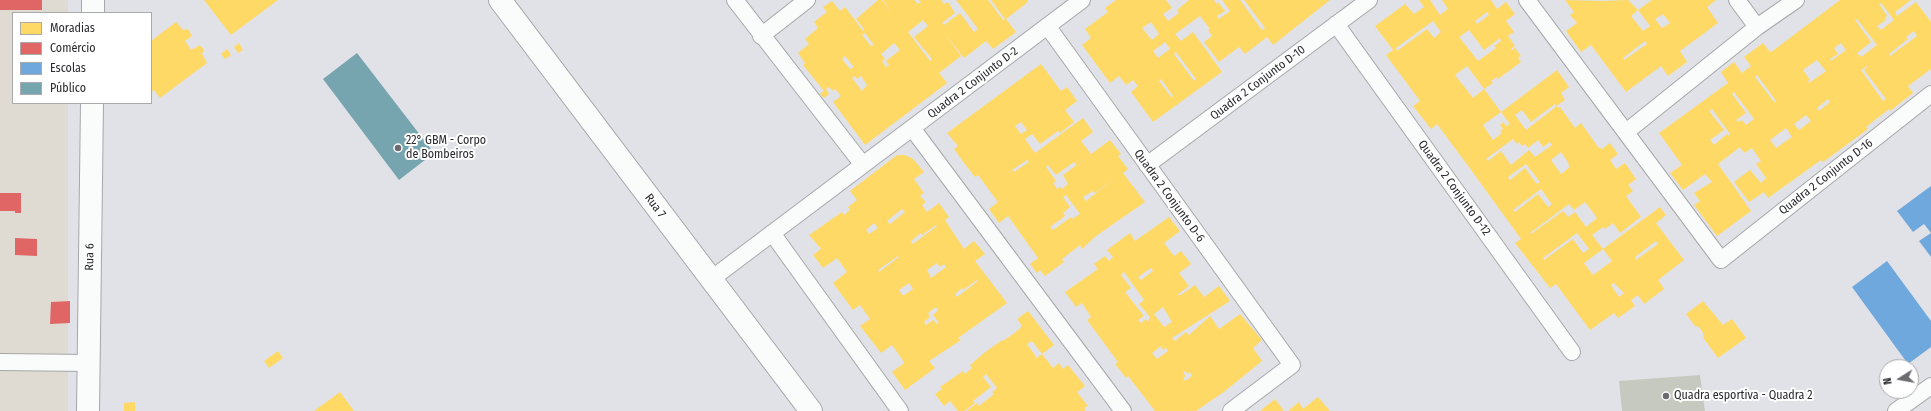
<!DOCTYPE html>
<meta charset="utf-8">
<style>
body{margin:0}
#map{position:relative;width:1931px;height:411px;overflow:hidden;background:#e1e2e7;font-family:"Fira Sans Condensed",sans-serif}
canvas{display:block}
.legend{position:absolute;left:12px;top:12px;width:140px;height:92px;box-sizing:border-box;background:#fff;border:1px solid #aaaaab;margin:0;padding:5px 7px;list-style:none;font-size:12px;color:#2a2a2e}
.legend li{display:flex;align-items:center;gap:8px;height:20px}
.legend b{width:20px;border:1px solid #aaaaab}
.north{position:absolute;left:1879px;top:359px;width:40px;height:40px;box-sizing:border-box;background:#fff;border:1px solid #aaaaab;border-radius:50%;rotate:259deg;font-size:11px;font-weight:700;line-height:16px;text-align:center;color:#2a2a2e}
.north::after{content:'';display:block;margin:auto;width:14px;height:18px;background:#6a6a6f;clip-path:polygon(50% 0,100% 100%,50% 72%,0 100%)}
</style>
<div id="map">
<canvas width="1931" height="411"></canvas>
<ul class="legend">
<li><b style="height:11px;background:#ffd966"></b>Moradias</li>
<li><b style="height:11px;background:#e06666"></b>Comércio</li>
<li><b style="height:11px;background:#6fa8dc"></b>Escolas</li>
<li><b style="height:11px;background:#76a5af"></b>Público</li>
</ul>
<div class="north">N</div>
</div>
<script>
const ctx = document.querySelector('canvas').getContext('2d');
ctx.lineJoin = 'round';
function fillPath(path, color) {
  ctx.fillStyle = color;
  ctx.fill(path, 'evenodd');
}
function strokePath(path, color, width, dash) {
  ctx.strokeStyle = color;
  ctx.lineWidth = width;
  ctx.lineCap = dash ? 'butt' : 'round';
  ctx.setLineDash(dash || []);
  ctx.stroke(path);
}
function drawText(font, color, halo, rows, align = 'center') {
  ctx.font = font + ' "Fira Sans Condensed",sans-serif';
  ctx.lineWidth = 4;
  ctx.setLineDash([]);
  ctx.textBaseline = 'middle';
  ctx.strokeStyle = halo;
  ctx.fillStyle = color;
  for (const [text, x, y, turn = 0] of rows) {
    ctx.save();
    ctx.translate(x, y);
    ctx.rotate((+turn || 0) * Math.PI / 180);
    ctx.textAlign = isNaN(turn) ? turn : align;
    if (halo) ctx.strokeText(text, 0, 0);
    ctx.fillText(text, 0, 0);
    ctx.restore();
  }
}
fillPath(new Path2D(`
 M 0,0 L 68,0 L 68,13 L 13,13 L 13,103 L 68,103 L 68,411 L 0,411 Z`), '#e0dbd2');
fillPath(new Path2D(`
 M 1700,375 L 1705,411 L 1622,411 L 1619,381 Z`), '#c6c9bf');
fillPath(new Path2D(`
 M 204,0 L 278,0 L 231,35 Z
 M 878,0 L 882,0 L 891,12 L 883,0 L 914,0 L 918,4 L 921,2 L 919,0 L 941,0 L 944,4 L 948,2 L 955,13 L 942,23 L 944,25 L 960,13 L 974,32 L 978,29 L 956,0 L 988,0 L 1003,20 L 1005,19 L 991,0 L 1027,0 L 1028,2 L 1006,19 L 1016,32 L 993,49 L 986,41 L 964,58 L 944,33 L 961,56 L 939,73 L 947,83 L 865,145 L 833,102 L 841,96 L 835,89 L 833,91 L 829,87 L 826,89 L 829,94 L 824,98 L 820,94 L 824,91 L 803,65 L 805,63 L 798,53 L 809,44 L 805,39 L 818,28 L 814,22 L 827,12 L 823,7 L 832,1 L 840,11 L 845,7 L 863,31 L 864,29 L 856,19 ZM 923,20 L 928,26 L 914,37 L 932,59 L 930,61 L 908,32 ZM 865,33 L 874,45 L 871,46 L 862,35 ZM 894,43 L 900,50 L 886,61 L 889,65 L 886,67 L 882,61 L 885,59 L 881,54 ZM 845,56 L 854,67 L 850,69 L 842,59 ZM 855,76 L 857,79 L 861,76 L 867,85 L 862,91 L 852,78 Z
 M 1116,0 L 1166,0 L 1172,8 L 1163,14 L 1168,21 L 1179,13 L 1177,10 L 1189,0 L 1214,0 L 1216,4 L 1218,2 L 1225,11 L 1217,16 L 1219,19 L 1230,11 L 1222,0 L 1240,0 L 1262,30 L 1265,28 L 1244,0 L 1330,0 L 1273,45 L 1267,37 L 1245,54 L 1239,47 L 1219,62 L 1204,42 L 1212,36 L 1208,30 L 1210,29 L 1200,16 L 1175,34 L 1181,41 L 1193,32 L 1222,72 L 1153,122 L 1131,92 L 1138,86 L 1133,80 L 1126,85 L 1119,76 L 1110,83 L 1082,45 L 1091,38 L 1085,29 L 1108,12 L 1105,8 ZM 1151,22 L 1159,34 L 1152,40 L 1142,28 ZM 1165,42 L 1170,49 L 1158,58 L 1153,51 ZM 1176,52 L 1196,79 L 1194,81 L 1174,54 ZM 1161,79 L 1173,96 L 1171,97 L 1159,81 Z
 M 1419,0 L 1430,0 L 1440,15 L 1448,9 L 1442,0 L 1491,0 L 1497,9 L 1506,2 L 1515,14 L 1506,21 L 1514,32 L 1508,36 L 1515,46 L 1511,49 L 1512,50 L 1515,48 L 1521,56 L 1518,58 L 1521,62 L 1498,79 L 1497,77 L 1491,81 L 1493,83 L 1484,89 L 1467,66 L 1455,75 L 1473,98 L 1484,89 L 1501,112 L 1483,125 L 1493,140 L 1502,133 L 1500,131 L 1503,129 L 1500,125 L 1503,122 L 1506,126 L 1510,124 L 1501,112 L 1557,70 L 1569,87 L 1561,93 L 1565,100 L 1556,106 L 1555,104 L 1531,122 L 1522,110 L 1515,115 L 1526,130 L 1557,106 L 1558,108 L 1560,107 L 1575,128 L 1581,123 L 1598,147 L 1602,149 L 1610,143 L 1618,154 L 1610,160 L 1616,169 L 1625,163 L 1636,179 L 1628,185 L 1633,191 L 1626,196 L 1641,217 L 1620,233 L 1613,223 L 1605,229 L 1603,227 L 1592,235 L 1603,249 L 1660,207 L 1666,215 L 1656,223 L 1684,260 L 1658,280 L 1664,289 L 1644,304 L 1638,295 L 1631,300 L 1635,306 L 1618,318 L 1614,313 L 1590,330 L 1556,284 L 1550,288 L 1515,243 L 1521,239 L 1471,170 L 1437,124 L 1431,129 L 1413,106 L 1420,101 L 1386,55 L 1393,50 L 1375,26 L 1405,4 L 1414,14 L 1424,7 ZM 1487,12 L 1489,15 L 1477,24 L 1475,21 ZM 1433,21 L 1441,32 L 1434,38 L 1427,29 L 1397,51 L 1396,48 ZM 1469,30 L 1484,50 L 1500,38 L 1501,41 L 1494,46 L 1496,48 L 1478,61 L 1459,37 ZM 1513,139 L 1517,144 L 1519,142 L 1522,146 L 1525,144 L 1528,148 L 1538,140 L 1543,147 L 1550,142 L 1552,145 L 1535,157 L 1529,150 L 1511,165 L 1501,151 L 1488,161 L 1486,159 ZM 1561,152 L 1569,164 L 1568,165 L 1570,167 L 1561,174 L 1551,160 ZM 1526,164 L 1540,182 L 1537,184 L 1525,168 L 1510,180 L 1508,177 ZM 1541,189 L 1551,203 L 1551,205 L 1548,207 L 1538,194 L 1515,212 L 1513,210 ZM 1585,202 L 1597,218 L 1586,227 L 1575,212 L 1568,217 L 1563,211 L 1531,234 L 1530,233 L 1569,204 L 1574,210 ZM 1577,233 L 1589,249 L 1583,253 L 1573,239 L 1544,260 L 1543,258 ZM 1656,241 L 1658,244 L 1636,260 L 1635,257 ZM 1603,249 L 1612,261 L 1593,275 L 1584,263 ZM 1614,283 L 1624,293 L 1619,297 L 1611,285 Z
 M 1565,0 L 1602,1 L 1628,0 L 1638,10 L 1631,16 L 1643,31 L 1650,26 L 1638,10 L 1652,0 L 1716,0 L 1707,7 L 1718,23 L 1680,51 L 1687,62 L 1668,76 L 1661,66 L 1626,92 L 1591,45 L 1581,52 L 1566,31 L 1577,23 L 1570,15 L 1574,12 ZM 1663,14 L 1670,23 L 1662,28 L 1655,19 ZM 1645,41 L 1647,44 L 1624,60 L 1623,58 Z
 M 1840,0 L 1911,0 L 1895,12 L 1897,16 L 1916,2 L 1931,22 L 1931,69 L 1908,86 L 1913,93 L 1890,111 L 1889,109 L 1866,127 L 1868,129 L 1823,162 L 1821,160 L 1768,198 L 1764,192 L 1749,202 L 1734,182 L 1750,170 L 1761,183 L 1766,178 L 1756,164 L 1761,161 L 1752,148 L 1744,153 L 1740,147 L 1718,164 L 1751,211 L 1717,236 L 1694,205 L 1700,201 L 1694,193 L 1712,182 L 1705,174 L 1683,190 L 1670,173 L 1682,165 L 1659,133 L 1728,83 L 1721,72 L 1734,62 L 1742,73 L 1751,66 L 1744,57 L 1763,43 L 1770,52 L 1774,50 ZM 1881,3 L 1894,20 L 1881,30 L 1877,26 L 1886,20 L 1885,18 L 1887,16 L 1879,4 ZM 1857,19 L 1877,45 L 1861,57 L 1857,53 L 1871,42 L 1855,20 ZM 1914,31 L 1917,36 L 1890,56 L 1889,54 L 1908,39 L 1906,37 ZM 1841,43 L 1846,50 L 1831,61 L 1830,59 L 1838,54 L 1834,48 ZM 1817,60 L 1826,71 L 1809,83 L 1808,81 L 1810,80 L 1803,70 ZM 1867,66 L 1867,67 L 1864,70 L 1886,99 L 1883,101 L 1861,70 ZM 1757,75 L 1776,101 L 1774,102 L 1755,77 ZM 1734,92 L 1754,119 L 1746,125 L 1742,120 L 1738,122 L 1736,120 L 1746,113 L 1732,94 ZM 1828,99 L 1830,102 L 1819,111 L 1817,108 ZM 1712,109 L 1730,134 L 1728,136 L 1727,134 L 1714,145 L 1710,140 L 1724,130 L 1709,111 ZM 1806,115 L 1811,121 L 1799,130 L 1794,124 ZM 1786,128 L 1792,137 L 1776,148 L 1770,140 Z
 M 176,22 L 183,30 L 188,29 L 192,36 L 185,41 L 191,50 L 200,45 L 204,50 L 202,54 L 207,63 L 160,98 L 154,90 L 151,92 L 152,79 L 151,41 Z
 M 239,43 L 243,50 L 238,53 L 234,47 Z
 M 227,49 L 231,55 L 225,59 L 221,54 Z
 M 1041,64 L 1061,91 L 1067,87 L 1077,101 L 1065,110 L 1074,122 L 1060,133 L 1058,131 L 1040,144 L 1032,134 L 1025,139 L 1035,153 L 1083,118 L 1093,132 L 1081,141 L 1091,154 L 1076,165 L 1074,162 L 1056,175 L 1048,165 L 1046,167 L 1056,181 L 1053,183 L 1057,189 L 1060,187 L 1062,189 L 1068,184 L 1063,175 L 1110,140 L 1121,154 L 1118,156 L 1128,169 L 1123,173 L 1145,202 L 1096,236 L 1082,249 L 1080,245 L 1062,259 L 1064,262 L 1045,276 L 1040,270 L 1037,273 L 1030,264 L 1038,258 L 1008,216 L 999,223 L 989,209 L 998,202 L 978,175 L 975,177 L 964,163 L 954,149 L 958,146 L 947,133 ZM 1021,122 L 1027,130 L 1021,134 L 1015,126 ZM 1027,160 L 1029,162 L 1014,172 L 1013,170 L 1003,176 ZM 1115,178 L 1086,201 L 1083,197 L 1093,191 L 1095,193 ZM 1066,195 L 1080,214 L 1072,219 L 1071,217 L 1053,230 L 1050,227 L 1065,216 L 1063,213 L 1070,207 L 1063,197 Z
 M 897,155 L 905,155 L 913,159 L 924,172 L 914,179 L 924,193 L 920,196 L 926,202 L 922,205 L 927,212 L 939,203 L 949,217 L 945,220 L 964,249 L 974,241 L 985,254 L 975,261 L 1007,303 L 958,338 L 961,340 L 929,361 L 935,368 L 905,390 L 892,372 L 904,363 L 902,359 L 892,345 L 881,353 L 871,340 L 860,326 L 870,319 L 860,305 L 853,310 L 833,283 L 847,272 L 837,258 L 823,268 L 813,255 L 821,249 L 809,235 L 842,212 L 844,215 L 850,210 L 848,207 L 857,200 L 850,191 ZM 902,209 L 905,212 L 890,224 L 887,221 ZM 874,223 L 878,228 L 869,234 L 866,230 ZM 936,225 L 937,226 L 913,244 L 911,241 L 921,233 L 922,235 ZM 898,256 L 899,257 L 879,272 L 878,270 ZM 937,263 L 940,267 L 944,264 L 946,267 L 931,278 L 927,270 ZM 977,280 L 978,281 L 957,297 L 955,294 L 962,288 L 963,290 ZM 909,283 L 913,289 L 904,295 L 902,295 L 899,290 ZM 936,307 L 938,310 L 933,315 L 939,323 L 937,324 L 933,320 L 926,325 L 924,322 L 930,317 L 928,313 Z
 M 1169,217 L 1180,231 L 1164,243 L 1174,256 L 1181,251 L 1191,264 L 1179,273 L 1189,286 L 1177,295 L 1181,295 L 1195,285 L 1204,297 L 1219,286 L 1230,301 L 1172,338 L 1175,341 L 1186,332 L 1189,335 L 1210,316 L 1219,329 L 1240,314 L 1262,340 L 1253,348 L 1262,361 L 1225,391 L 1196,411 L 1155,411 L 1128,376 L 1126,378 L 1115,364 L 1118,362 L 1087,320 L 1091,317 L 1082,303 L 1076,307 L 1065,292 L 1098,269 L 1094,264 L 1105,256 L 1109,261 L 1113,257 L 1107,250 L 1130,233 L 1135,241 ZM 1151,268 L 1153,271 L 1141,280 L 1138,277 ZM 1124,272 L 1144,300 L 1139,304 L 1150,317 L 1148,322 L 1146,319 L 1141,323 L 1138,320 L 1144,316 L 1125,292 L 1131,288 L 1121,275 ZM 1163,307 L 1172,322 L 1164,327 L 1154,314 ZM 1161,346 L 1163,350 L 1166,348 L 1168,351 L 1157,359 L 1152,353 ZM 1185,371 L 1188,374 L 1190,372 L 1192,376 L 1185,381 L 1183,378 L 1186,376 L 1183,373 Z
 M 1703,301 L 1723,325 L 1732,319 L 1746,338 L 1718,358 L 1704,339 L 1703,333 L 1699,327 L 1695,326 L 1686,314 Z
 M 1028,311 L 1054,345 L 1042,354 L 1032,341 L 1027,344 L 1037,358 L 1042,354 L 1053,368 L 1059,363 L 1063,369 L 1068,365 L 1085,386 L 1077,392 L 1088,406 L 1084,408 L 1086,411 L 966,411 L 977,403 L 979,406 L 994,394 L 992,392 L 997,388 L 986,374 L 983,377 L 991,387 L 973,401 L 975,403 L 964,411 L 958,411 L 950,401 L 944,406 L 935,394 L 942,389 L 940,387 L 963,371 L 965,374 L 972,368 L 970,365 L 984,353 L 1002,340 L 1003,341 L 1016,332 L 1022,326 L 1017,319 Z
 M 278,351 L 283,358 L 269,368 L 264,361 Z
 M 340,392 L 354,411 L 314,411 Z
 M 1318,397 L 1330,411 L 1288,411 L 1299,402 L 1303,409 Z
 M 1275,399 L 1284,411 L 1260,411 Z
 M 135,402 L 135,411 L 124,411 L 124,403 Z`), '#ffd966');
fillPath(new Path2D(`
 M 0,0 L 42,0 L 42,10 L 0,10 Z
 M 0,193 L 21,193 L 21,213 L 15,213 L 15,211 L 0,211 Z
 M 15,238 L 37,239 L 37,256 L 15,255 Z
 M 70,301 L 70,323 L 50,324 L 51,302 Z`), '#e06666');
fillPath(new Path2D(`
 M 1931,186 L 1931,257 L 1919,241 L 1931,233 L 1924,224 L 1913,232 L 1897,211 Z
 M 1887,261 L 1931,321 L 1931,347 L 1908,364 L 1852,287 Z`), '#6fa8dc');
fillPath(new Path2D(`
 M 357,53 L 434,153 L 399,180 L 323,79 Z`), '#76a5af');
const street = new Path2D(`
 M 735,0 L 863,165
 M 1527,0 L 1721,260 L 1931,94
 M 1737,0 L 1757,27
 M 1336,24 L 1572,352
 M 1048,27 L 1292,365 L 1231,411
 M 761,36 L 807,0
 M 912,128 L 1123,411
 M 1626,132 L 1757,27 L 1796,0
 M 1147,165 L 1369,0
 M 772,233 L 900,411
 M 710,280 L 1082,0
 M 0,362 L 89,363
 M 1896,411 L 1931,386`);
const secondary = new Path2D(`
 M 500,0 L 811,411
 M 93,13 L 93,0
 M 88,411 L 92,103`);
strokePath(street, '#a6a7aa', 18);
strokePath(secondary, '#a6a7aa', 24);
strokePath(street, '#fafbfb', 16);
strokePath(secondary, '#fafbfb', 22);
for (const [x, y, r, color] of [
 [398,148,4,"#6a6a6f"],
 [1666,396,4,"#6a6a6f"]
]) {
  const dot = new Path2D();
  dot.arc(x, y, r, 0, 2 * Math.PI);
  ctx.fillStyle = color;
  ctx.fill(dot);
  strokePath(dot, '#fff', 1.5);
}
drawText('12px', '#2a2a2e', '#fff', [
 ["Quadra 2 Conjunto D-2",973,83,-37],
 ["Quadra 2 Conjunto D-10",1258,83,-37],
 ["Quadra 2 Conjunto D-16",1826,177,-38],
 ["Quadra 2 Conjunto D-12",1454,188,54],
 ["Quadra 2 Conjunto D-6",1169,196,54],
 ["Rua 7",655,206,53],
 ["Rua 6",90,257,-89]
]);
drawText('12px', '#2a2a2e', '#fff', [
 ["22° GBM - Corpo",406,141],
 ["de Bombeiros",406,155],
 ["Quadra esportiva - Quadra 2",1674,396]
], 'left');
</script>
